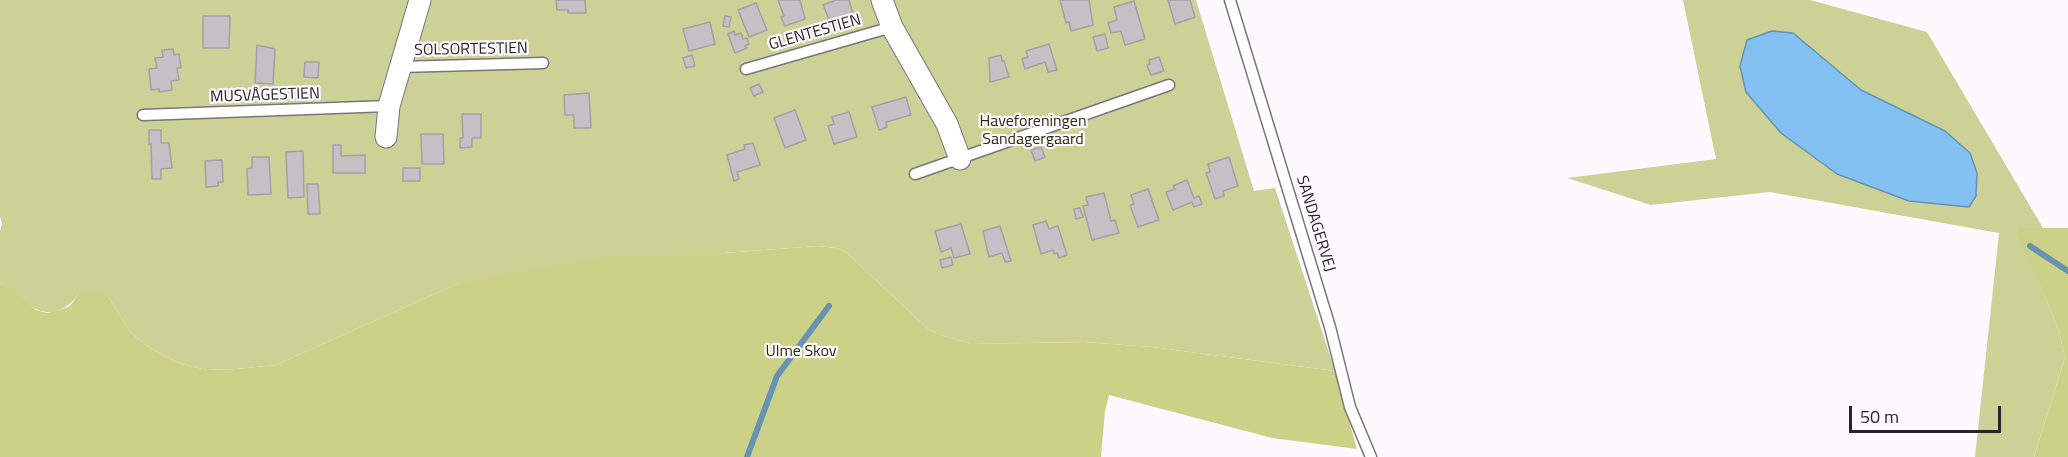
<!DOCTYPE html>
<meta charset="utf-8">
<style>
body{margin:0}
#map{position:relative;width:2068px;height:457px;overflow:hidden;background:#fdfaff;font-family:"Titillium Web",sans-serif}
canvas{display:block}
.scale{position:absolute;left:1849px;top:406px;width:152px;height:27px;box-sizing:border-box;border:3px solid #262527;border-top:0;padding-left:8px;font-size:18px;line-height:21px;white-space:nowrap;color:#262527;-webkit-text-stroke:4px #fdfaff;paint-order:stroke}
</style>
<div id="map">
<canvas width="2068" height="457"></canvas>
<div class="scale">50 m</div>
</div>
<script>
const ctx = document.querySelector('canvas').getContext('2d');
ctx.lineJoin = 'round';
function fillPath(path, color) {
  ctx.fillStyle = color;
  ctx.fill(path, 'evenodd');
}
function strokePath(path, color, width, dash) {
  ctx.strokeStyle = color;
  ctx.lineWidth = width;
  ctx.lineCap = dash ? 'butt' : 'round';
  ctx.setLineDash(dash || []);
  ctx.stroke(path);
}
function drawText(font, color, halo, rows, align = 'center') {
  ctx.font = font + ' "Titillium Web",sans-serif';
  ctx.lineWidth = 4.5;
  ctx.setLineDash([]);
  ctx.textBaseline = 'middle';
  ctx.strokeStyle = halo;
  ctx.fillStyle = color;
  for (const [text, x, y, turn = 0] of rows) {
    ctx.save();
    ctx.translate(x, y);
    ctx.rotate((+turn || 0) * Math.PI / 180);
    ctx.textAlign = isNaN(turn) ? turn : align;
    if (halo) ctx.strokeText(text, 0, 0);
    ctx.fillText(text, 0, 0);
    ctx.restore();
  }
}
fillPath(new Path2D(`
 M 0,0 L 1196,0 L 1254,191 L 1275,188 L 1335,371 L 1152,347 L 1084,342 L 971,344 L 941,335 L 928,329 L 847,253 L 837,248 L 817,246 L 724,253 L 457,284 L 276,365 L 236,369 L 207,370 L 181,364 L 164,356 L 147,346 L 130,332 L 109,298 L 78,295 C 50,330 26,304 0,283 L 0,231 L 2,224 L 0,216 Z
 M 1683,0 L 1810,0 L 1927,32 L 2043,228 L 2018,228 L 2017,233 L 2049,306 L 2059,331 L 2065,358 L 2034,457 L 1975,457 L 1999,233 L 1770,192 L 1651,205 L 1567,178 L 1716,159 Z`), '#ccd195');
fillPath(new Path2D(`
 M 2018,228 L 2068,228 L 2068,457 L 2034,457 L 2065,358 L 2059,331 L 2049,306 L 2016,233 Z
 M 817,246 L 837,248 L 847,253 L 928,329 L 941,335 L 971,344 L 1084,342 L 1152,347 L 1335,371 L 1357,449 L 1272,438 L 1109,395 L 1105,411 L 1101,457 L 0,457 L 0,283 L 36,310 L 47,313 L 60,310 L 70,306 L 78,295 L 87,291 L 102,293 L 109,298 L 130,332 L 147,346 L 164,356 L 181,364 L 207,370 L 236,369 L 276,365 L 457,284 L 506,273 L 604,257 L 724,253 Z`), '#ccd188');
const water = new Path2D(`
 M 1772,31 L 1793,33 L 1861,90 L 1945,131 L 1970,153 L 1977,173 L 1976,196 L 1969,207 L 1909,201 L 1837,174 L 1781,133 L 1746,92 L 1740,66 L 1747,40 Z`);
fillPath(water, '#82c1f1');
strokePath(water, '#6692b4', 1.5);
strokePath(new Path2D(`
 M 2030,246 L 2068,271
 M 747,457 L 777,376 L 829,306`), '#6692b4', 6);
const building = new Path2D(`
 M 556,0 L 585,0 L 586,13 L 568,13 L 568,10 L 557,10 Z
 M 778,0 L 800,0 L 805,19 L 785,26 L 781,17 L 784,16 Z
 M 836,0 L 849,0 L 855,21 L 838,27 L 835,20 L 830,22 L 823,5 Z
 M 1060,0 L 1089,0 L 1093,25 L 1071,31 L 1069,22 L 1066,23 Z
 M 1168,0 L 1190,0 L 1195,17 L 1175,24 Z
 M 1134,1 L 1145,39 L 1125,45 L 1121,31 L 1111,33 L 1108,23 L 1117,20 L 1114,7 Z
 M 756,3 L 767,30 L 749,37 L 738,10 Z
 M 203,16 L 230,16 L 229,48 L 203,48 Z
 M 725,16 L 731,17 L 729,27 L 723,26 Z
 M 710,22 L 715,44 L 689,51 L 683,29 Z
 M 734,31 L 735,35 L 741,33 L 743,39 L 747,38 L 749,44 L 745,46 L 747,48 L 735,53 L 728,34 Z
 M 1105,34 L 1108,48 L 1097,51 L 1093,37 Z
 M 1049,44 L 1057,70 L 1048,72 L 1045,62 L 1025,69 L 1022,59 L 1028,57 L 1026,51 Z
 M 257,45 L 275,49 L 273,84 L 255,83 Z
 M 173,49 L 174,55 L 179,54 L 181,68 L 177,68 L 179,80 L 171,81 L 172,90 L 159,92 L 159,89 L 151,90 L 149,69 L 157,68 L 155,58 L 163,57 L 162,50 Z
 M 692,55 L 695,66 L 686,68 L 683,58 Z
 M 1001,55 L 1002,61 L 1004,61 L 1009,77 L 990,82 L 989,58 Z
 M 1159,57 L 1164,71 L 1151,75 L 1147,65 L 1150,64 L 1149,60 Z
 M 305,62 L 319,62 L 318,78 L 304,77 Z
 M 759,84 L 763,92 L 754,96 L 750,88 Z
 M 589,93 L 591,128 L 574,128 L 574,115 L 565,115 L 564,95 Z
 M 906,97 L 911,115 L 886,122 L 887,127 L 879,130 L 872,107 Z
 M 795,110 L 806,140 L 785,148 L 774,118 Z
 M 849,112 L 857,137 L 834,144 L 828,126 L 834,124 L 832,117 Z
 M 462,114 L 481,114 L 481,138 L 472,138 L 472,147 L 460,148 L 460,138 L 463,138 Z
 M 149,130 L 161,130 L 161,143 L 169,143 L 172,168 L 161,169 L 161,179 L 152,179 L 151,144 L 149,144 Z
 M 421,134 L 443,134 L 444,164 L 422,164 Z
 M 753,143 L 760,165 L 737,172 L 739,179 L 734,181 L 727,155 L 745,149 L 744,145 Z
 M 333,145 L 341,145 L 341,156 L 365,155 L 365,173 L 333,173 Z
 M 1041,147 L 1045,157 L 1035,161 L 1031,150 Z
 M 303,151 L 304,197 L 288,198 L 286,152 Z
 M 252,157 L 269,157 L 271,194 L 248,195 L 247,169 L 252,168 Z
 M 1229,157 L 1238,186 L 1223,191 L 1224,196 L 1215,199 L 1206,173 L 1210,172 L 1208,164 Z
 M 222,160 L 223,182 L 218,182 L 218,186 L 206,187 L 205,161 Z
 M 403,168 L 420,168 L 420,181 L 403,181 Z
 M 1187,180 L 1194,198 L 1199,196 L 1202,204 L 1194,207 L 1192,202 L 1173,210 L 1166,192 L 1175,189 L 1173,186 Z
 M 307,184 L 318,184 L 320,214 L 308,214 Z
 M 1148,189 L 1159,220 L 1138,227 L 1130,205 L 1134,204 L 1131,195 Z
 M 1104,193 L 1111,221 L 1115,220 L 1119,233 L 1092,240 L 1083,206 L 1088,205 L 1086,197 Z
 M 1080,208 L 1083,217 L 1076,219 L 1074,209 Z
 M 1046,221 L 1049,229 L 1058,226 L 1067,255 L 1059,258 L 1057,253 L 1054,254 L 1053,250 L 1041,254 L 1033,225 Z
 M 961,224 L 970,254 L 954,258 L 951,248 L 941,252 L 935,231 Z
 M 1000,226 L 1011,261 L 1005,262 L 1002,253 L 989,257 L 983,231 Z
 M 951,257 L 953,265 L 942,268 L 940,260 Z`);
fillPath(building, '#c4c1c6');
strokePath(building, '#a4a1a6', 1.5);
const lane = new Path2D(`
 M 1230,0 L 1330,327 L 1350,407 L 1371,457
 M 400,67 L 543,63
 M 746,69 L 892,27
 M 143,115 L 389,106
 M 915,174 L 1169,85`);
const street = new Path2D(`
 M 882,0 L 892,27 L 947,124 L 960,159
 M 386,137 L 389,106 L 420,0`);
strokePath(lane, '#79767b', 13);
strokePath(street, '#79767b', 23);
strokePath(lane, '#fff', 10);
strokePath(street, '#fff', 21);
drawText('16px', '#262527', '#fdfaff', [
 ["GLENTESTIEN",815,33,-16],
 ["SOLSORTESTIEN",471,50,-1],
 ["MUSVÅGESTIEN",265,96,-2],
 ["SANDAGERVEJ",1315,224,73]
]);
drawText('16px', '#2c2e0e', '#fdfaff', [
 ["Haveforeningen",1033,122],
 ["Sandagergaard",1033,140],
 ["Ulme Skov",801,352]
]);
</script>
